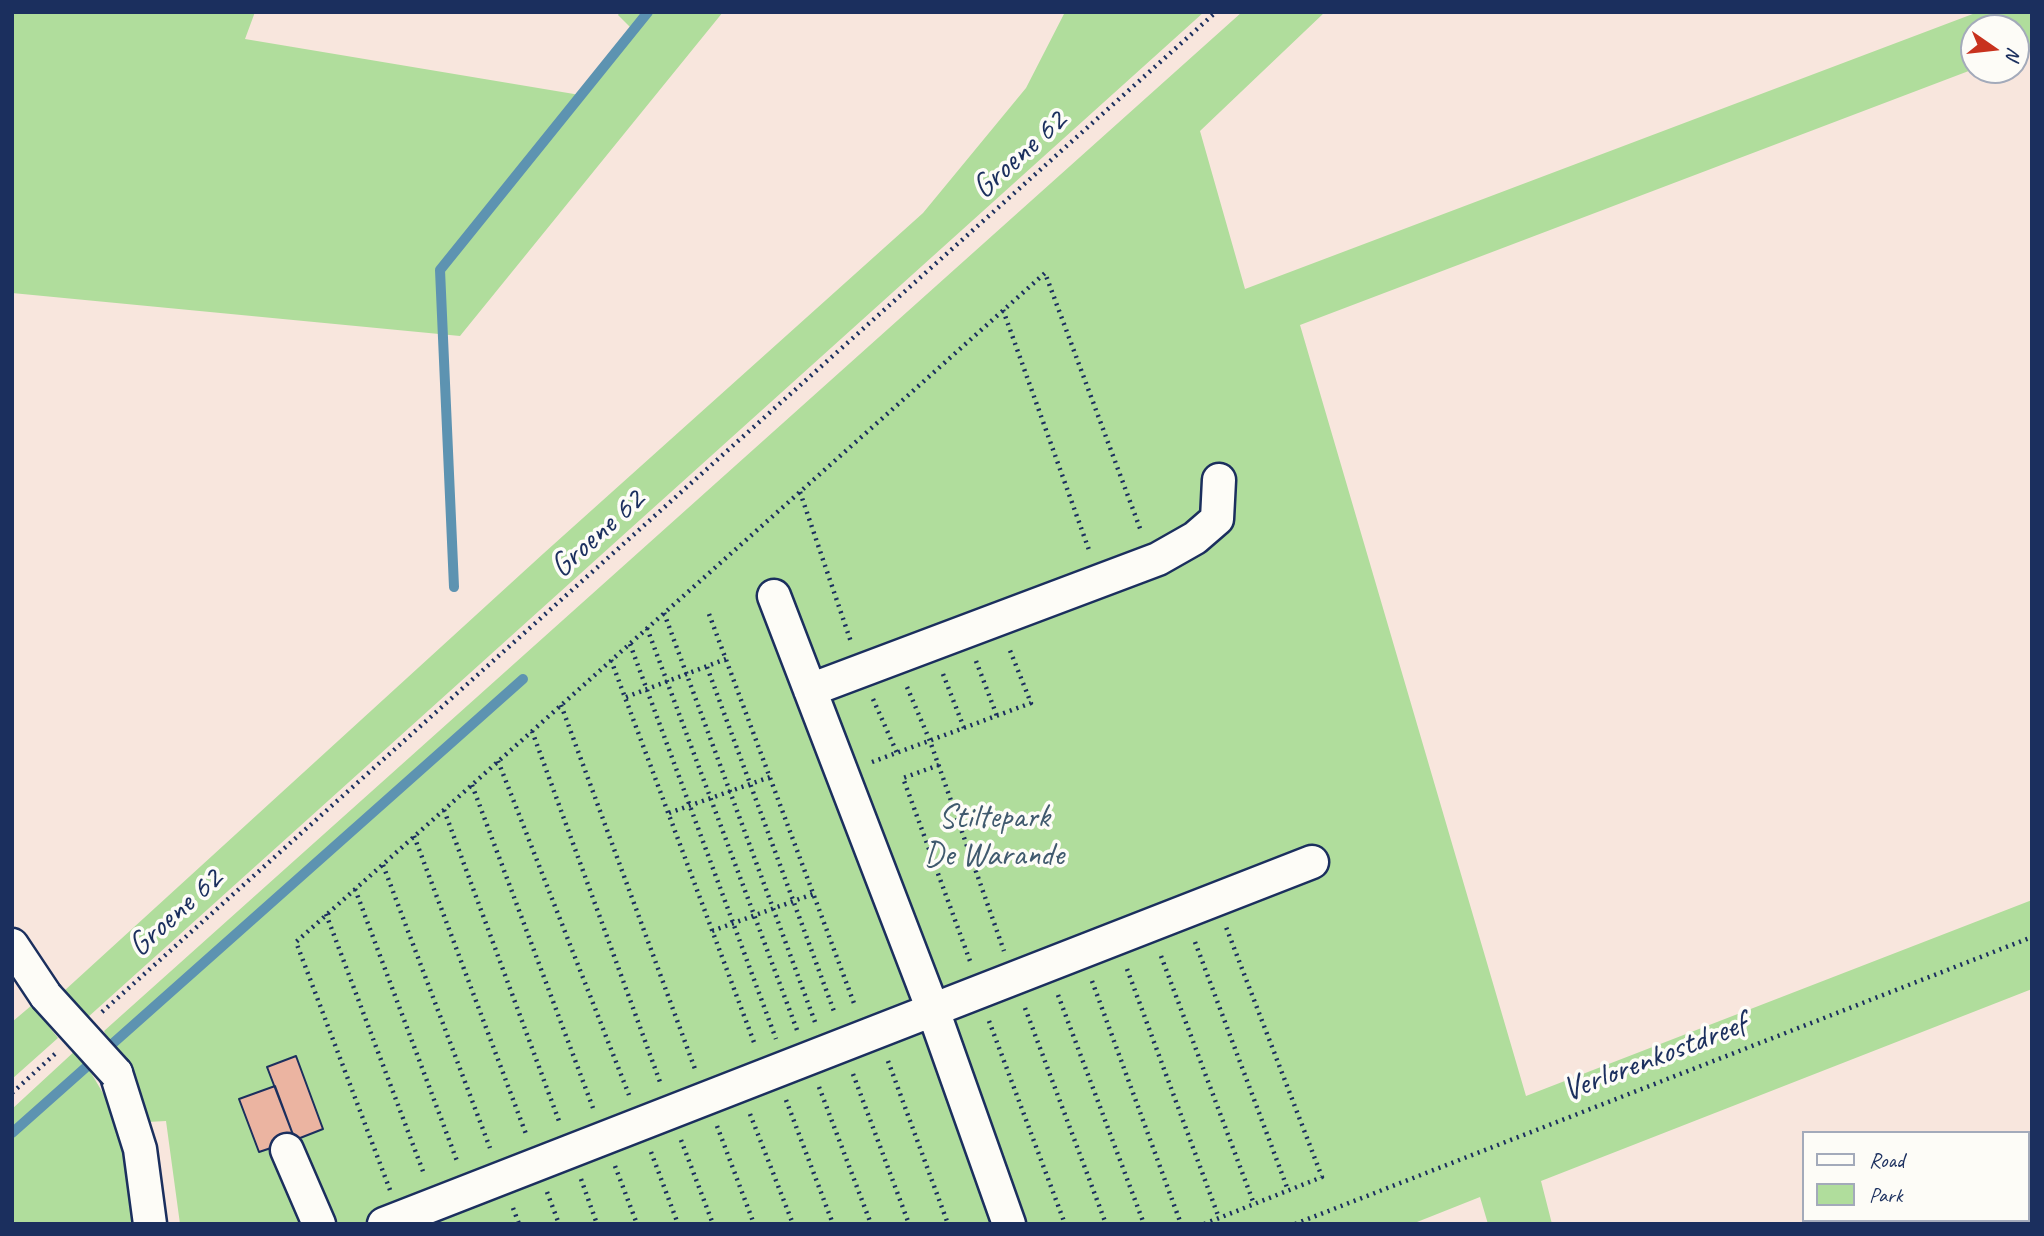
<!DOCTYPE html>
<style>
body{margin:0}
#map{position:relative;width:2044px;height:1236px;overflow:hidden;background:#f8e6dd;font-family:Caveat,sans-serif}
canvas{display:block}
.frame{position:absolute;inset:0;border:14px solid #1b2f5e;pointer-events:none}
.legend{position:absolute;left:1802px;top:1131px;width:228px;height:91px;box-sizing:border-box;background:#fdfcf7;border:2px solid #a3aaba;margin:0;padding:9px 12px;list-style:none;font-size:21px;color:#1b2f5e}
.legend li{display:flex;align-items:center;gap:14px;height:35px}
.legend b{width:35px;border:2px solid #a3aaba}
.north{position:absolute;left:1960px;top:14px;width:70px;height:70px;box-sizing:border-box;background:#fdfcf7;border:2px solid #a3aaba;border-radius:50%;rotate:104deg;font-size:19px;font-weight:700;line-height:28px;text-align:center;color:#1b2f5e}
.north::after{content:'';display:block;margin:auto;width:24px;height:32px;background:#c8321e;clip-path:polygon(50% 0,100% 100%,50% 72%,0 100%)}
</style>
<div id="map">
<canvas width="2044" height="1236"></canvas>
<div class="frame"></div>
<ul class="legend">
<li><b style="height:9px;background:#fdfcf7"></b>Road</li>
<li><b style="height:19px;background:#b0dd9c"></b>Park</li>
</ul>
<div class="north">N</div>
</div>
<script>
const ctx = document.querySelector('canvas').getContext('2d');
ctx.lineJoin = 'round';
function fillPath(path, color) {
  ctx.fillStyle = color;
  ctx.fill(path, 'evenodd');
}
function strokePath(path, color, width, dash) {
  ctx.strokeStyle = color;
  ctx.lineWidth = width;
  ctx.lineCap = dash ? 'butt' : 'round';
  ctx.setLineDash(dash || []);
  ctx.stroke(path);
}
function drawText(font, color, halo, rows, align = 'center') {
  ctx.font = font + ' Caveat,sans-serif';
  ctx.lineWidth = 7;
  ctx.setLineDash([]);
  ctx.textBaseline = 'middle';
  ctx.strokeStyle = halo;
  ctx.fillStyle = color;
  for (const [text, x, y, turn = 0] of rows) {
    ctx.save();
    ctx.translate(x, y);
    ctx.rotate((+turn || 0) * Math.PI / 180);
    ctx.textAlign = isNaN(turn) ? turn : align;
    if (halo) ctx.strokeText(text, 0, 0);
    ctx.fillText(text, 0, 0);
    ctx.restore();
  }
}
fillPath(new Path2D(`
 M 12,12 L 255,12 L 245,39 L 586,96 L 634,31 L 618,15 L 620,12 L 723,12 L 460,336 L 12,293 Z
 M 1065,12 L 1204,12 L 87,1018 L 64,991 L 544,553 L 923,213 L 1026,88 Z
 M 1242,12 L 1325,12 L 1200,131 L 1245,289 L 1978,12 L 2032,12 L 2032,47 L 2016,53 L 2016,28 L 1974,28 L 1974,69 L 1300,325 L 1526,1096 L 2032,900 L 2032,989 L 1541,1181 L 1552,1224 L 1488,1224 L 1480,1197 L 1412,1224 L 180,1224 L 166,1121 L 147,1122 L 104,1031 Z
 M 32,1005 L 58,1038 L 12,1079 L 12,1022 Z
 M 77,1049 L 117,1117 L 136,1224 L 12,1224 L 12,1109 Z`), '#b0dd9c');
strokePath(new Path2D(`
 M 454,587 L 440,270 L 648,12
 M 12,1133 L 523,679`), '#5d93b1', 10);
const building = new Path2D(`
 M 296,1056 L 323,1129 L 295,1140 L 267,1067 Z
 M 275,1086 L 295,1140 L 259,1152 L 239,1099 Z`);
fillPath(building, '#ebb4a1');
strokePath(building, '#1b2f5e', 2);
const minor = new Path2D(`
 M 774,596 L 933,1010 L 1009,1224
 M 810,690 L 1158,559 L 1195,538 L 1217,519 L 1219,480
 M 12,945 L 46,996
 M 116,1073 L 140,1149 L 150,1224
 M 287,1150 L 319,1224
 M 384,1224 L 1312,862`);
strokePath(minor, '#1b2f5e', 37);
strokePath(new Path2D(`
 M 1003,310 L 1089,550
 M 800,492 L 851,642
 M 664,613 L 815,1022
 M 709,614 L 855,1006
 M 647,628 L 797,1030
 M 630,644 L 776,1039
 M 611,660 L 755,1045
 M 976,661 L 997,716
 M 707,667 L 835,1014
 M 943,674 L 964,728
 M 907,687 L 930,741 L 1004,951
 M 626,697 L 726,659
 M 873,699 L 897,753
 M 561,705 L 695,1069
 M 532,731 L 660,1082
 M 498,761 L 629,1095
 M 872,762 L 1031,703 L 1009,648
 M 939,765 L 903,778 L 970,961
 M 472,785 L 593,1108
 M 444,810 L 559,1121
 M 669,813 L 770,777
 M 414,836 L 526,1134
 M 383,865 L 490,1148
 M 355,889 L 457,1161
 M 326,914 L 424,1174
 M 712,931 L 813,894
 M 1195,942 L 1288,1190
 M 1161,956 L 1254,1204
 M 1127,969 L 1219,1218
 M 1092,981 L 1181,1224
 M 1058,995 L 1144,1224
 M 1025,1008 L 1106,1224
 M 102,1012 L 1216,12
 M 989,1021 L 1065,1224
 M 888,1061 L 948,1224
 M 853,1074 L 909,1224
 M 819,1087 L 871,1224
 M 12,1093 L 56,1053
 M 786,1100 L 833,1224
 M 750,1114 L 793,1224
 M 717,1126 L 754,1224
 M 681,1140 L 713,1224
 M 651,1152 L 678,1224
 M 615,1166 L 637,1224
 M 581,1179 L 597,1224
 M 390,1190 L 296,942 L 1045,273 L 1141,531
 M 547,1192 L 559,1224
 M 513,1208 L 519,1224
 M 1204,1224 L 1322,1177 L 1226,927
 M 1295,1224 L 2032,937`), '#1b2f5e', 4.5, [2, 5]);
strokePath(minor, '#fdfcf7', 32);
const minorBridge = new Path2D(`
 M 46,996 L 116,1073`);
strokePath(minorBridge, '#1b2f5e', 37, []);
strokePath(minorBridge, '#fdfcf7', 32);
drawText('33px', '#1b2f5e', '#fdfcf7', [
 ["Groene 62",1020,155,-42],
 ["Groene 62",598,534,-42],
 ["Groene 62",176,913,-42],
 ["Verlorenkostdreef",1655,1058,-21]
]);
drawText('33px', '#405a6e', '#fdfcf7', [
 ["Stiltepark",994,818],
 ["De Warande",994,856]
]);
</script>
